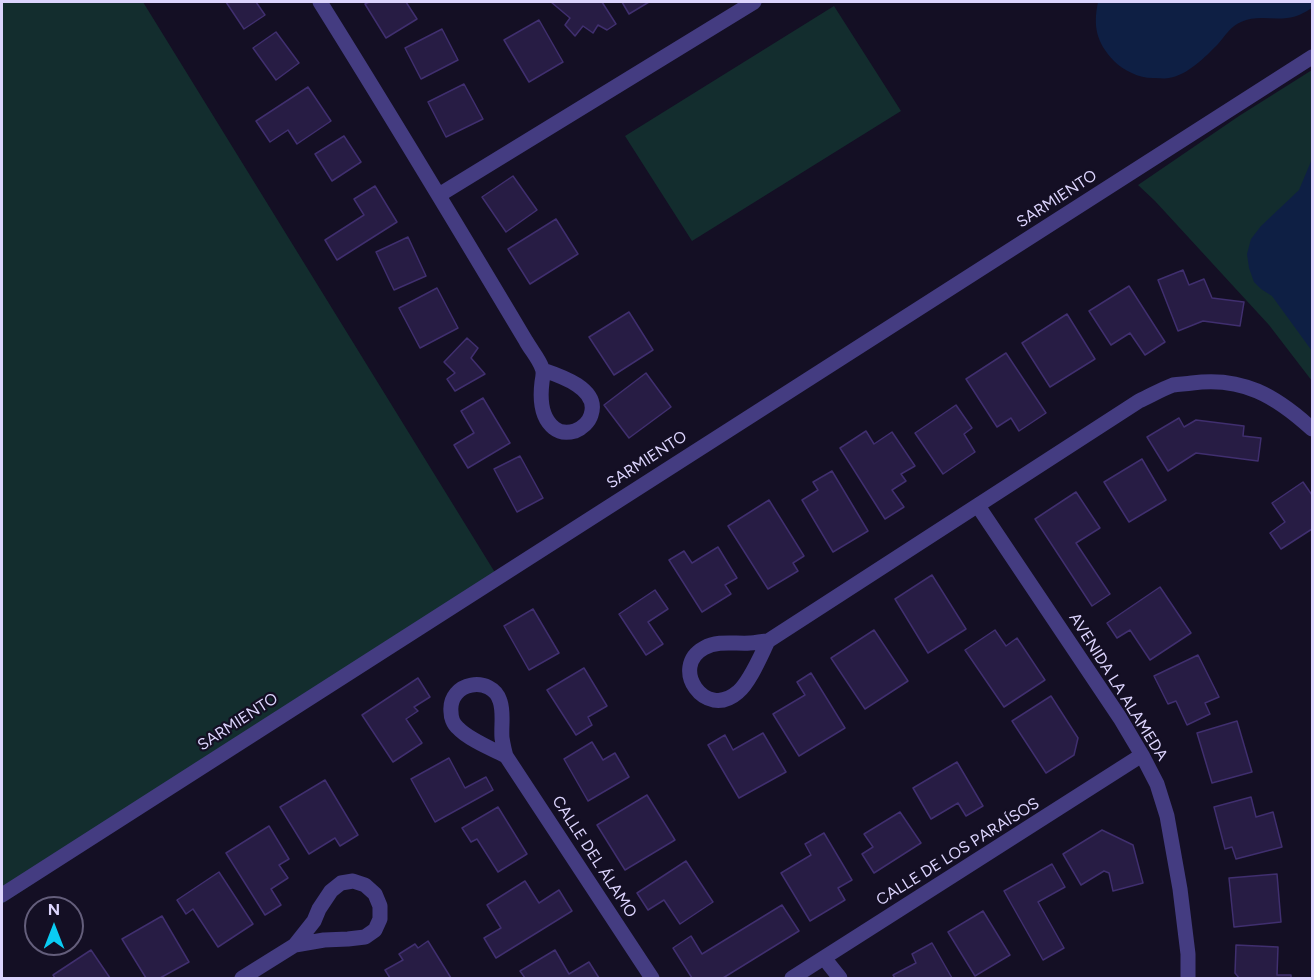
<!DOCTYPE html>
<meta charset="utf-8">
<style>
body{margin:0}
#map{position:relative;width:1314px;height:980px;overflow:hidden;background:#140f24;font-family:Figtree,sans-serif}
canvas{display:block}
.frame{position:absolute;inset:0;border:3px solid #dcd4fd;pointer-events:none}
.north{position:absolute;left:24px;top:896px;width:60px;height:60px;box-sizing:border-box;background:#140f24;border:2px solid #645e7b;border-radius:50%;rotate:0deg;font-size:16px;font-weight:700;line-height:24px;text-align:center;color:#dcd4fd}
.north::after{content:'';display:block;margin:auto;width:21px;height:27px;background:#0accf3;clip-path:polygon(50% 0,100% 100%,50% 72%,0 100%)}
</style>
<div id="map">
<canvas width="1314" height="980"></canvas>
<div class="frame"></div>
<div class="north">N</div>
</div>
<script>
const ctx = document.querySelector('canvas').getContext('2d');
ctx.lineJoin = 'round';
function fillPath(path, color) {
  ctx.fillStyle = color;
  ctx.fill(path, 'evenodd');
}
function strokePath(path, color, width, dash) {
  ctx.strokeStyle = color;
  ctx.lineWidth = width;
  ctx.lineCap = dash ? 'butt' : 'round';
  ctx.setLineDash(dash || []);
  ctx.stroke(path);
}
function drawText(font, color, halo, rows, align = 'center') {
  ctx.font = font + ' Figtree,sans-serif';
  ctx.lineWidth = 4.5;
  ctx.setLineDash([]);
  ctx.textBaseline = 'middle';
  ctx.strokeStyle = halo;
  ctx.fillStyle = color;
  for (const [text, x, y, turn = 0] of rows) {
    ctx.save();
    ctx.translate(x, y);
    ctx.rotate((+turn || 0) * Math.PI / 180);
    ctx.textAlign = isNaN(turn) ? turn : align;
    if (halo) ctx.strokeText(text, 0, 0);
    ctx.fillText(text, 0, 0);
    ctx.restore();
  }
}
fillPath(new Path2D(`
 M 2,2 L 143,2 L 499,579 L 2,904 Z
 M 834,6 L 901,111 L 692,241 L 625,136 Z
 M 1312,70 L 1312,381 L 1269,325 L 1155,201 L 1138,185 L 1239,116 Z`), '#132d2e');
fillPath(new Path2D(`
 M 1098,2 L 1312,2 L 1312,8 C 1304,13 1297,17 1287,18 C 1271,20 1256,15 1241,22 C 1231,26 1225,36 1218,44 C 1205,57 1188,75 1169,78 C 1165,79 1160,78 1155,78 C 1141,79 1124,71 1114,61 C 1096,42 1093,26 1098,2 Z
 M 1312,159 L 1312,351 L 1272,296 L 1261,289 L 1254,282 L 1249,268 L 1247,254 L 1251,239 L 1261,226 L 1299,190 Z`), '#0e1f44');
const building = new Path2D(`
 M 226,2 L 256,2 L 265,15 L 244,29 Z
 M 369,2 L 406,2 L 417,19 L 386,38 L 365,4 Z
 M 551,2 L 602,2 L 616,24 L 607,30 L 598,25 L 593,33 L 583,26 L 575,36 L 565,25 L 570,18 Z
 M 622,2 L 649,2 L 629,14 Z
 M 539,20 L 563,62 L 529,82 L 504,40 Z
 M 442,29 L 458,60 L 421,79 L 405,48 Z
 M 276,32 L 299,63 L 276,80 L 253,48 Z
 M 464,84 L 483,119 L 446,137 L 428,102 Z
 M 308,87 L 331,121 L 297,144 L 288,130 L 270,142 L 256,121 Z
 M 344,136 L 361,162 L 332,181 L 315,154 Z
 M 513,176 L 537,210 L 506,232 L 482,197 Z
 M 375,186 L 397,222 L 337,260 L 325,240 L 364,215 L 354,199 Z
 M 556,219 L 578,254 L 530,284 L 508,249 Z
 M 408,237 L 426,276 L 394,290 L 376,252 Z
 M 1183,270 L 1189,285 L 1204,279 L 1212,298 L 1244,302 L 1240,326 L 1203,321 L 1178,331 L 1158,280 Z
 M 1129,286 L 1165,342 L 1145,355 L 1130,333 L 1111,345 L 1089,311 Z
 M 437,288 L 458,328 L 420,348 L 399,308 Z
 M 629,312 L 653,350 L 614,375 L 589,337 Z
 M 1067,314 L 1095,359 L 1050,387 L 1022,343 Z
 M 467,338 L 478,348 L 471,358 L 485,374 L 455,391 L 447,379 L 455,373 L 444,362 Z
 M 1006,353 L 1046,413 L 1019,431 L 1011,418 L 997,427 L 966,379 Z
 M 646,373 L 671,407 L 629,438 L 604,405 Z
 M 483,398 L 510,443 L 468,468 L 454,445 L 474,433 L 461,411 Z
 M 956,405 L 972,428 L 964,434 L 975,452 L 943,474 L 915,433 Z
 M 1179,418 L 1184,427 L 1196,420 L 1244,426 L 1243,436 L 1261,438 L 1258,461 L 1196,453 L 1168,471 L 1147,437 Z
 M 866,431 L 874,444 L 892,432 L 915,466 L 901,474 L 906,481 L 892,490 L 904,507 L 885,519 L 840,448 Z
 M 520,456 L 543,498 L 517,512 L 494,469 Z
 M 1142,459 L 1166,500 L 1129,522 L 1104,482 Z
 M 832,471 L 868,531 L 833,552 L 802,500 L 818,490 L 813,482 Z
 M 1303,482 L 1312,495 L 1312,529 L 1281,549 L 1270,533 L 1285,522 L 1272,503 Z
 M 1076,492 L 1100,528 L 1076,543 L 1110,594 L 1092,606 L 1035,519 Z
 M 769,500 L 804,556 L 793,563 L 798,571 L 768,589 L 728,526 Z
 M 718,547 L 737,578 L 725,585 L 731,594 L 702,612 L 669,560 L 684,551 L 692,563 Z
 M 932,575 L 966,629 L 928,653 L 895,599 Z
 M 1160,587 L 1191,633 L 1150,660 L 1130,630 L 1117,638 L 1107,623 Z
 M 655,590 L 668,609 L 648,622 L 663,644 L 646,655 L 619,614 Z
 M 533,609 L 559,653 L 529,670 L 504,626 Z
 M 874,630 L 908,681 L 865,709 L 831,658 Z
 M 995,630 L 1006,646 L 1017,638 L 1045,680 L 1004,707 L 965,650 Z
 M 1198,655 L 1219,697 L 1205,703 L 1210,714 L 1187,725 L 1176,701 L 1168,704 L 1154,676 Z
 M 584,668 L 607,706 L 588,717 L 592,725 L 576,735 L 547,690 Z
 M 811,673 L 845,728 L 799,756 L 773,714 L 805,695 L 797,682 Z
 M 418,678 L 430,697 L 414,707 L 418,711 L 406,719 L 422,743 L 393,762 L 362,715 Z
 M 1051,696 L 1078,738 L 1074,755 L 1046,773 L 1012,721 Z
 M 1237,721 L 1252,772 L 1212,783 L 1197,733 Z
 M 763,733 L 786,772 L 739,798 L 708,745 L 725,735 L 733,750 Z
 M 592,742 L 603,760 L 615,753 L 629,777 L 588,801 L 564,759 Z
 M 449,758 L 465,788 L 486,777 L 493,790 L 435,822 L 411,779 Z
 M 957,762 L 983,806 L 966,816 L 958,803 L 931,819 L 913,788 Z
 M 325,780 L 358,835 L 340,846 L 335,838 L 309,854 L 280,807 Z
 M 647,795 L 675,840 L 625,870 L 597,825 Z
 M 1251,797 L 1256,817 L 1273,812 L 1282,847 L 1236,859 L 1232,847 L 1225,849 L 1214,807 Z
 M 498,807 L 527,854 L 498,872 L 477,839 L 471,842 L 462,828 Z
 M 900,812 L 921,843 L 874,873 L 862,854 L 873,847 L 864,834 Z
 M 269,826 L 289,859 L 279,865 L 288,878 L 271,889 L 281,905 L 265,915 L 226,853 Z
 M 1102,830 L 1133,845 L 1143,883 L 1113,891 L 1109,873 L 1104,871 L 1081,885 L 1063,854 Z
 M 824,833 L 852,880 L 838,888 L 845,900 L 810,921 L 781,873 L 811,855 L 805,844 Z
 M 686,861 L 713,902 L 680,924 L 664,900 L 648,910 L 637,893 Z
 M 1052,864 L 1065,887 L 1038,902 L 1064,948 L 1043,960 L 1004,891 Z
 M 219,872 L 253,924 L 218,947 L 193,909 L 186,914 L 177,900 Z
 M 1277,874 L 1281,922 L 1234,927 L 1229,878 Z
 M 525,881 L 539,903 L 559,890 L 572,911 L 496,958 L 484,938 L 501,928 L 487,905 Z
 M 782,905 L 799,931 L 723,978 L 692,978 L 673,948 L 691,936 L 702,954 Z
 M 983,911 L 1010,955 L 975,976 L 948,932 Z
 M 162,916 L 189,962 L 160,978 L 146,978 L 122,939 Z
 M 428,941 L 451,978 L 390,978 L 385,970 L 403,960 L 399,954 L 415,944 L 418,948 Z
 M 932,943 L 952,978 L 895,978 L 893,975 L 916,963 L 912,954 Z
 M 1236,945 L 1278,947 L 1277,975 L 1291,975 L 1291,978 L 1239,978 L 1235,973 Z
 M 91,950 L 110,978 L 55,978 L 53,975 Z
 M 555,950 L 569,974 L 589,962 L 599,978 L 525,978 L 520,971 Z`);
fillPath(building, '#271c44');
strokePath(building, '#402f6f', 1.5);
strokePath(new Path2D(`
 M 320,2 C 390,114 458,227 526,341 C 531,350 539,359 542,368 C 544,372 543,377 542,382 C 540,398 540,417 554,428 C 560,433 568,433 575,431 C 582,428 589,422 591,415 C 600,389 561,376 543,370
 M 439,195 L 754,2
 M 978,506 L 1120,718 L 1142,755 L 1157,784 L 1167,816 L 1180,889 L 1188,954 L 1188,978
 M 768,641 C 761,655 750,682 738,692 C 705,721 669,667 704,648 C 718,640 735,644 750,643 C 756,643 762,641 768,641 L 1139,401 C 1150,396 1162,389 1173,385 C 1179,384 1186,384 1192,383 C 1242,376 1276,396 1312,429
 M 506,756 C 492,749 468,739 458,728 C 453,724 451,717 451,712 C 448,681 492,675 500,701 C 504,713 501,726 502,738 C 503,744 504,750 506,756 L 652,978
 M 2,895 L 1312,57
 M 824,958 L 840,978
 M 242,978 L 295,945 L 314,921 L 319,909 L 331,891 L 341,883 L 353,881 L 365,885 L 375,894 L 380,906 L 380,919 L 375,930 L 365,937 L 348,939 L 324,940 L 295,945
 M 792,978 L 1142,755`), '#443c81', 15);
drawText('16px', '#dcd4fd', '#140f24', [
 ["SARMIENTO",1057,199,-33],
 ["SARMIENTO",647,460,-33],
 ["AVENIDA LA ALAMEDA",1118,687,58],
 ["SARMIENTO",238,722,-33],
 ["CALLE DE LOS PARAÍSOS",958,852,-32],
 ["CALLE DEL ÁLAMO",594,857,57]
]);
</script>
